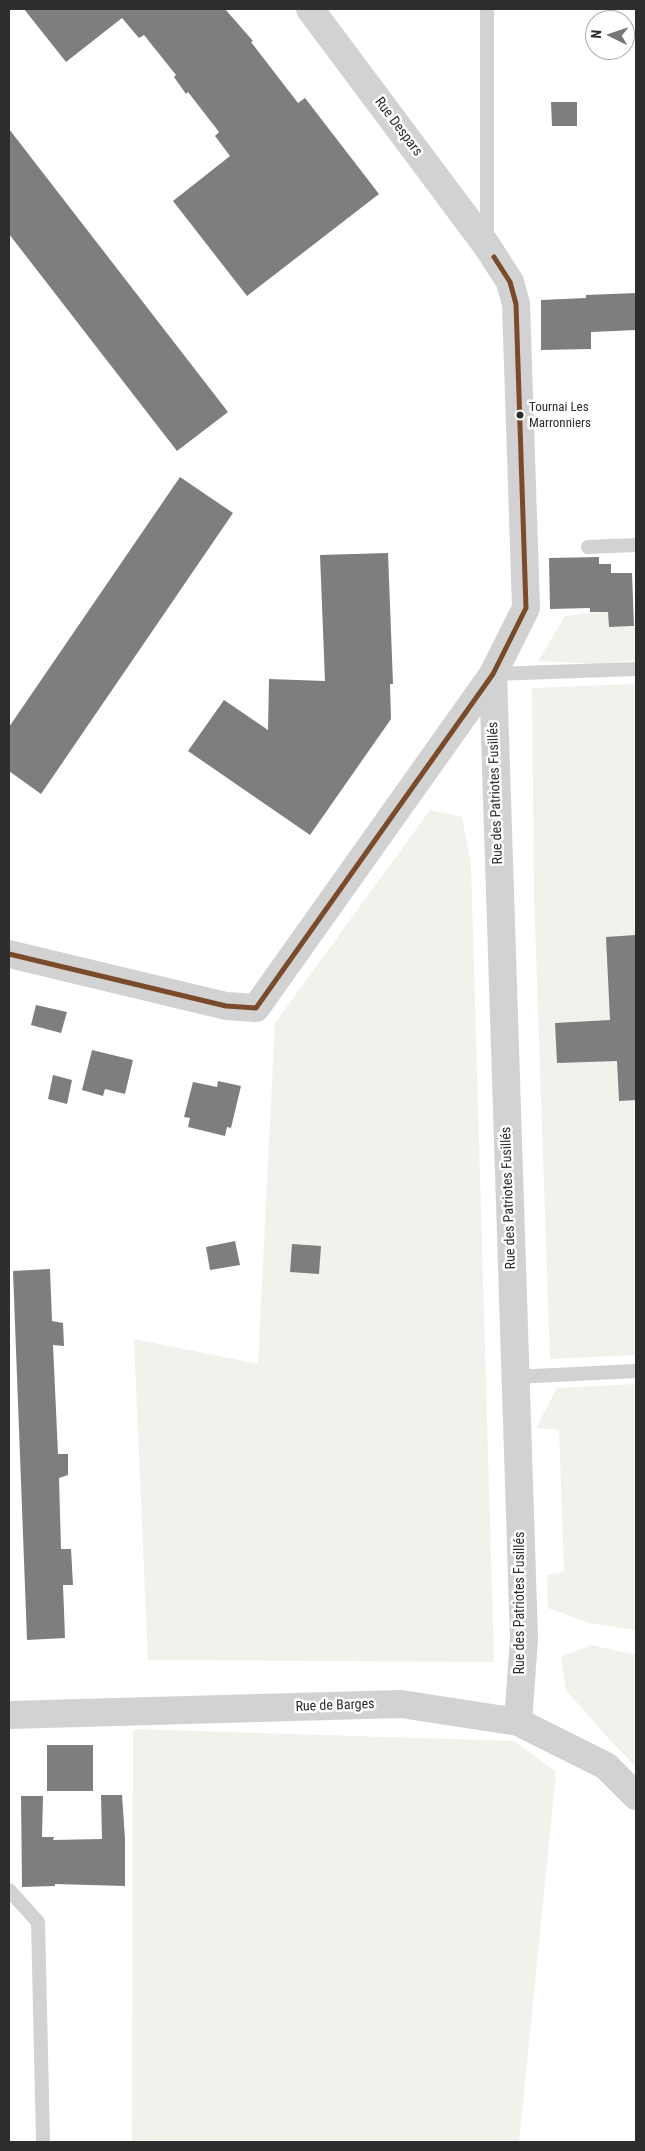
<!DOCTYPE html>
<meta charset="utf-8">
<style>
body{margin:0}
#map{position:relative;width:645px;height:2151px;overflow:hidden;background:#fff;font-family:"Roboto Condensed",sans-serif}
canvas{display:block}
.frame{position:absolute;inset:0;border:10px solid #2d2d2d;pointer-events:none}
.north{position:absolute;left:585px;top:10px;width:50px;height:50px;box-sizing:border-box;background:#fff;border:1px solid #ababab;border-radius:50%;rotate:274deg;font-size:14px;font-weight:700;line-height:20px;text-align:center;color:#2d2d2d}
.north::after{content:'';display:block;margin:auto;width:18px;height:22px;background:#767676;clip-path:polygon(50% 0,100% 100%,50% 72%,0 100%)}
</style>
<div id="map">
<canvas width="645" height="2151"></canvas>
<div class="frame"></div>
<div class="north">N</div>
</div>
<script>
const ctx = document.querySelector('canvas').getContext('2d');
ctx.lineJoin = 'round';
function fillPath(path, color) {
  ctx.fillStyle = color;
  ctx.fill(path, 'evenodd');
}
function strokePath(path, color, width, dash) {
  ctx.strokeStyle = color;
  ctx.lineWidth = width;
  ctx.lineCap = dash ? 'butt' : 'round';
  ctx.setLineDash(dash || []);
  ctx.stroke(path);
}
function drawText(font, color, halo, rows, align = 'center') {
  ctx.font = font + ' "Roboto Condensed",sans-serif';
  ctx.lineWidth = 5;
  ctx.setLineDash([]);
  ctx.textBaseline = 'middle';
  ctx.strokeStyle = halo;
  ctx.fillStyle = color;
  for (const [text, x, y, turn = 0] of rows) {
    ctx.save();
    ctx.translate(x, y);
    ctx.rotate((+turn || 0) * Math.PI / 180);
    ctx.textAlign = isNaN(turn) ? turn : align;
    if (halo) ctx.strokeText(text, 0, 0);
    ctx.fillText(text, 0, 0);
    ctx.restore();
  }
}
fillPath(new Path2D(`
 M 609,611 L 609,627 L 636,627 L 636,660 L 598,664 L 538,661 L 565,616 Z
 M 636,684 L 636,1355 L 550,1359 L 534,893 L 532,688 Z
 M 430,810 L 462,817 L 471,865 L 494,1662 L 148,1660 L 134,1339 L 258,1364 L 275,1023 Z
 M 636,1384 L 636,1630 L 589,1623 L 548,1608 L 547,1575 L 564,1572 L 559,1430 L 536,1428 L 557,1388 Z
 M 591,1645 L 636,1655 L 636,1767 L 607,1737 L 566,1690 L 561,1657 Z
 M 133,1729 L 514,1741 L 556,1772 L 519,2142 L 132,2142 Z`), '#f0f3ec');
fillPath(new Path2D(`
 M 24,9 L 225,9 L 253,41 L 251,42 L 298,103 L 305,98 L 379,194 L 247,296 L 173,201 L 230,156 L 215,136 L 219,132 L 188,92 L 186,94 L 174,77 L 176,75 L 144,35 L 139,38 L 122,18 L 66,62 Z
 M 551,102 L 577,102 L 577,126 L 552,126 Z
 M 9,129 L 228,412 L 177,451 L 9,234 Z
 M 636,293 L 636,330 L 591,332 L 591,349 L 541,350 L 541,300 L 586,298 L 586,295 Z
 M 180,477 L 233,513 L 41,794 L 9,771 L 9,727 Z
 M 388,553 L 393,684 L 390,684 L 391,719 L 310,835 L 188,751 L 224,700 L 268,730 L 269,679 L 325,681 L 320,555 Z
 M 599,557 L 599,564 L 611,564 L 611,573 L 632,573 L 634,626 L 609,627 L 608,612 L 590,612 L 590,608 L 550,609 L 549,558 Z
 M 636,935 L 636,1100 L 619,1101 L 617,1061 L 557,1063 L 555,1023 L 610,1020 L 606,937 Z
 M 36,1005 L 67,1012 L 61,1033 L 31,1025 Z
 M 92,1050 L 133,1060 L 125,1094 L 105,1089 L 103,1096 L 82,1090 Z
 M 53,1075 L 72,1080 L 67,1104 L 48,1099 Z
 M 218,1081 L 241,1086 L 231,1128 L 227,1127 L 225,1136 L 188,1127 L 190,1118 L 184,1117 L 193,1082 L 217,1087 Z
 M 235,1241 L 240,1265 L 210,1270 L 206,1247 Z
 M 292,1244 L 321,1246 L 319,1274 L 290,1272 Z
 M 50,1269 L 52,1321 L 63,1323 L 64,1346 L 53,1345 L 58,1454 L 68,1454 L 68,1475 L 59,1478 L 61,1549 L 71,1549 L 73,1585 L 63,1585 L 65,1638 L 27,1640 L 13,1271 Z
 M 47,1745 L 93,1745 L 93,1791 L 47,1791 Z
 M 101,1795 L 122,1795 L 125,1839 L 125,1886 L 55,1884 L 55,1886 L 22,1887 L 21,1796 L 43,1796 L 42,1837 L 54,1837 L 53,1840 L 102,1839 Z`), '#7e7e7e');
strokePath(new Path2D(`
 M 487,9 L 487,240
 M 588,547 L 636,545
 M 493,674 L 636,669
 M 514,1377 L 636,1371
 M 9,1890 L 38,1922 L 43,2142`), '#d2d2d2', 14);
strokePath(new Path2D(`
 M 493,674 L 524,1639 L 518,1722
 M 9,954 L 226,1006 L 256,1008 L 493,674 L 526,608 L 516,304 L 510,282 L 487,246 L 310,9`), '#d2d2d2', 28);
strokePath(new Path2D(`
 M 9,1715 L 401,1704 L 518,1722 L 606,1766 L 636,1796`), '#d2d2d2', 28);
strokePath(new Path2D(`
 M 9,954 L 226,1006 L 256,1008 L 493,674 L 526,608 L 516,304 L 510,282 L 494,257`), '#7a4b2a', 5);
for (const [x, y, r, color] of [
 [520,415,4.5,"#2d2d2d"]
]) {
  const dot = new Path2D();
  dot.arc(x, y, r, 0, 2 * Math.PI);
  ctx.fillStyle = color;
  ctx.fill(dot);
  strokePath(dot, '#fff', 2);
}
drawText('13px', '#2d2d2d', '#fff', [
 ["Tournai Les",529,408],
 ["Marronniers",529,424]
], 'left');
drawText('14px', '#2d2d2d', '#fff', [
 ["Rue Despars",398,127,53],
 ["Rue des Patriotes Fusillés",496,793,-92],
 ["Rue des Patriotes Fusillés",509,1198,-92],
 ["Rue des Patriotes Fusillés",520,1603,-90],
 ["Rue de Barges",335,1706,-2]
]);
</script>
